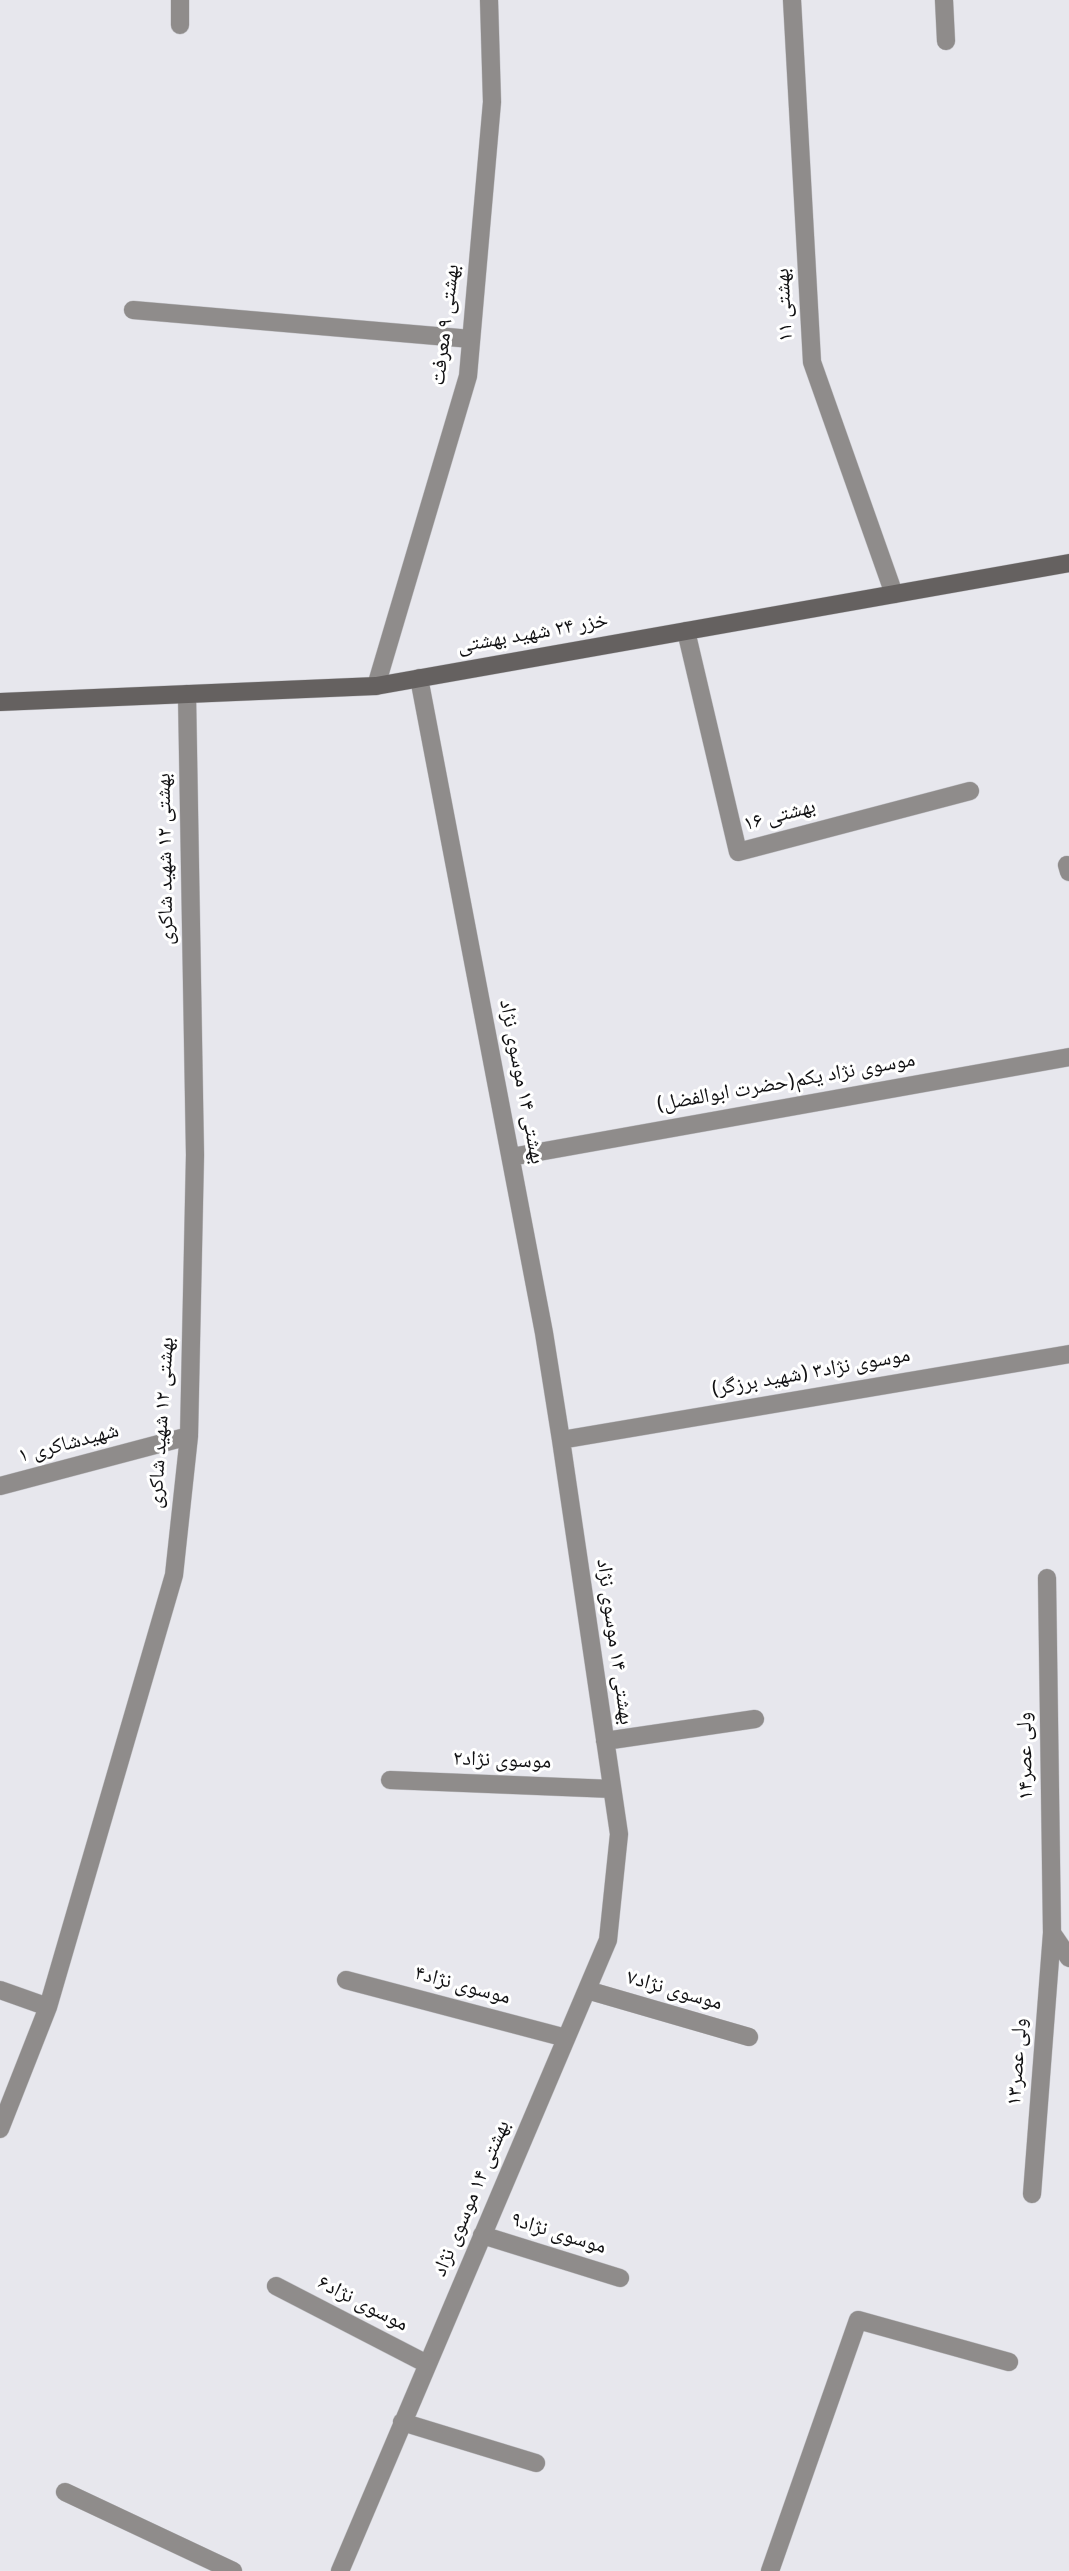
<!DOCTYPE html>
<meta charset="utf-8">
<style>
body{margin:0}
canvas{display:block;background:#e7e7ed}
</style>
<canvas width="1069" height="2571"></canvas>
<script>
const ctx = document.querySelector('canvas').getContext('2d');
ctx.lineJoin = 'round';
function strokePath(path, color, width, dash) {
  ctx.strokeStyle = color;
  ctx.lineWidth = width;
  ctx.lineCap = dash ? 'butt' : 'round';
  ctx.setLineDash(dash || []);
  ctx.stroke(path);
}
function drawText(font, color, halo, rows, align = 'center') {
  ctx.font = font + ' Overpass,"Noto Naskh Arabic",sans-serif';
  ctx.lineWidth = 6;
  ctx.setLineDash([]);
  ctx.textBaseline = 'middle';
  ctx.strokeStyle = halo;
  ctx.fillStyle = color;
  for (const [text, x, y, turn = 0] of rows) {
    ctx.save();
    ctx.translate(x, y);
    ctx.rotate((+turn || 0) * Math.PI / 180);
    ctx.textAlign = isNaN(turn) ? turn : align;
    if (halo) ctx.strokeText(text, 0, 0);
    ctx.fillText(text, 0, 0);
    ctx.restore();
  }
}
const street = new Path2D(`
 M 180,0 L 180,25
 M 792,0 L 812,362 L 894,594
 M 944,0 L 946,41
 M 133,310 L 471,339
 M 686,631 L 738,852 L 970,791
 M 376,686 L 468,376 L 492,102 L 489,0
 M 1067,865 L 1069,872
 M 511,1157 L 1069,1057
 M 561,1440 L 1069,1354
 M 0,1486 L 189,1436
 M 605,1741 L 755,1719
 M 390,1780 L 612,1789
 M 1052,1933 L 1069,1958
 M 346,1980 L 566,2038
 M 0,1990 L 48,2007
 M 587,1990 L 749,2037
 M 0,2129 L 48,2007 L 174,1575 L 189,1436 L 195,1155 L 187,694
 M 1032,2194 L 1052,1933 L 1047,1578
 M 482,2235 L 620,2278
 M 276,2286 L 427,2364
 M 402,2422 L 536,2463
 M 65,2492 L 233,2571
 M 340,2571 L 608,1940 L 619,1834 L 561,1440 L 544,1333 L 419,678
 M 770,2571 L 858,2320 L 1009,2362`);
const secondary = new Path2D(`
 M 0,702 L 376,686 L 1069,563`);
strokePath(street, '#c5c5ca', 19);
strokePath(secondary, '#c5c5ca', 19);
strokePath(street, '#8f8c8b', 18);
strokePath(secondary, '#656160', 18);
drawText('21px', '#111113', '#fff', [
 ["بهشتی ۱۱",786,305,-93],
 ["بهشتی ۹ معرفت",447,325,-83],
 ["خزر ۲۴ شهید بهشتی",533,635,-10],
 ["بهشتی ۱۶",780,817,-15],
 ["بهشتی ۱۲ شهید شاکری",167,859,-91],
 ["بهشتی ۱۴ موسوی نژاد",520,1082,79],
 ["موسوی نژاد یکم(حضرت ابوالفضل)",786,1084,-10],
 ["موسوی نژاد۳ (شهید برزگر)",811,1374,-10],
 ["بهشتی ۱۲ شهید شاکری",163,1423,-86],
 ["شهیدشاکری ۱",69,1445,-15],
 ["بهشتی ۱۴ موسوی نژاد",613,1642,82],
 ["ولی عصر۱۴",1027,1756,-91],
 ["موسوی نژاد۲",502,1762,2],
 ["موسوی نژاد۴",462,1987,15],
 ["موسوی نژاد۷",674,1992,16],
 ["ولی عصر۱۳",1019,2062,-86],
 ["بهشتی ۱۴ موسوی نژاد",473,2199,-67],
 ["موسوی نژاد۹",558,2235,17],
 ["موسوی نژاد۶",362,2305,27]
]);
</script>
